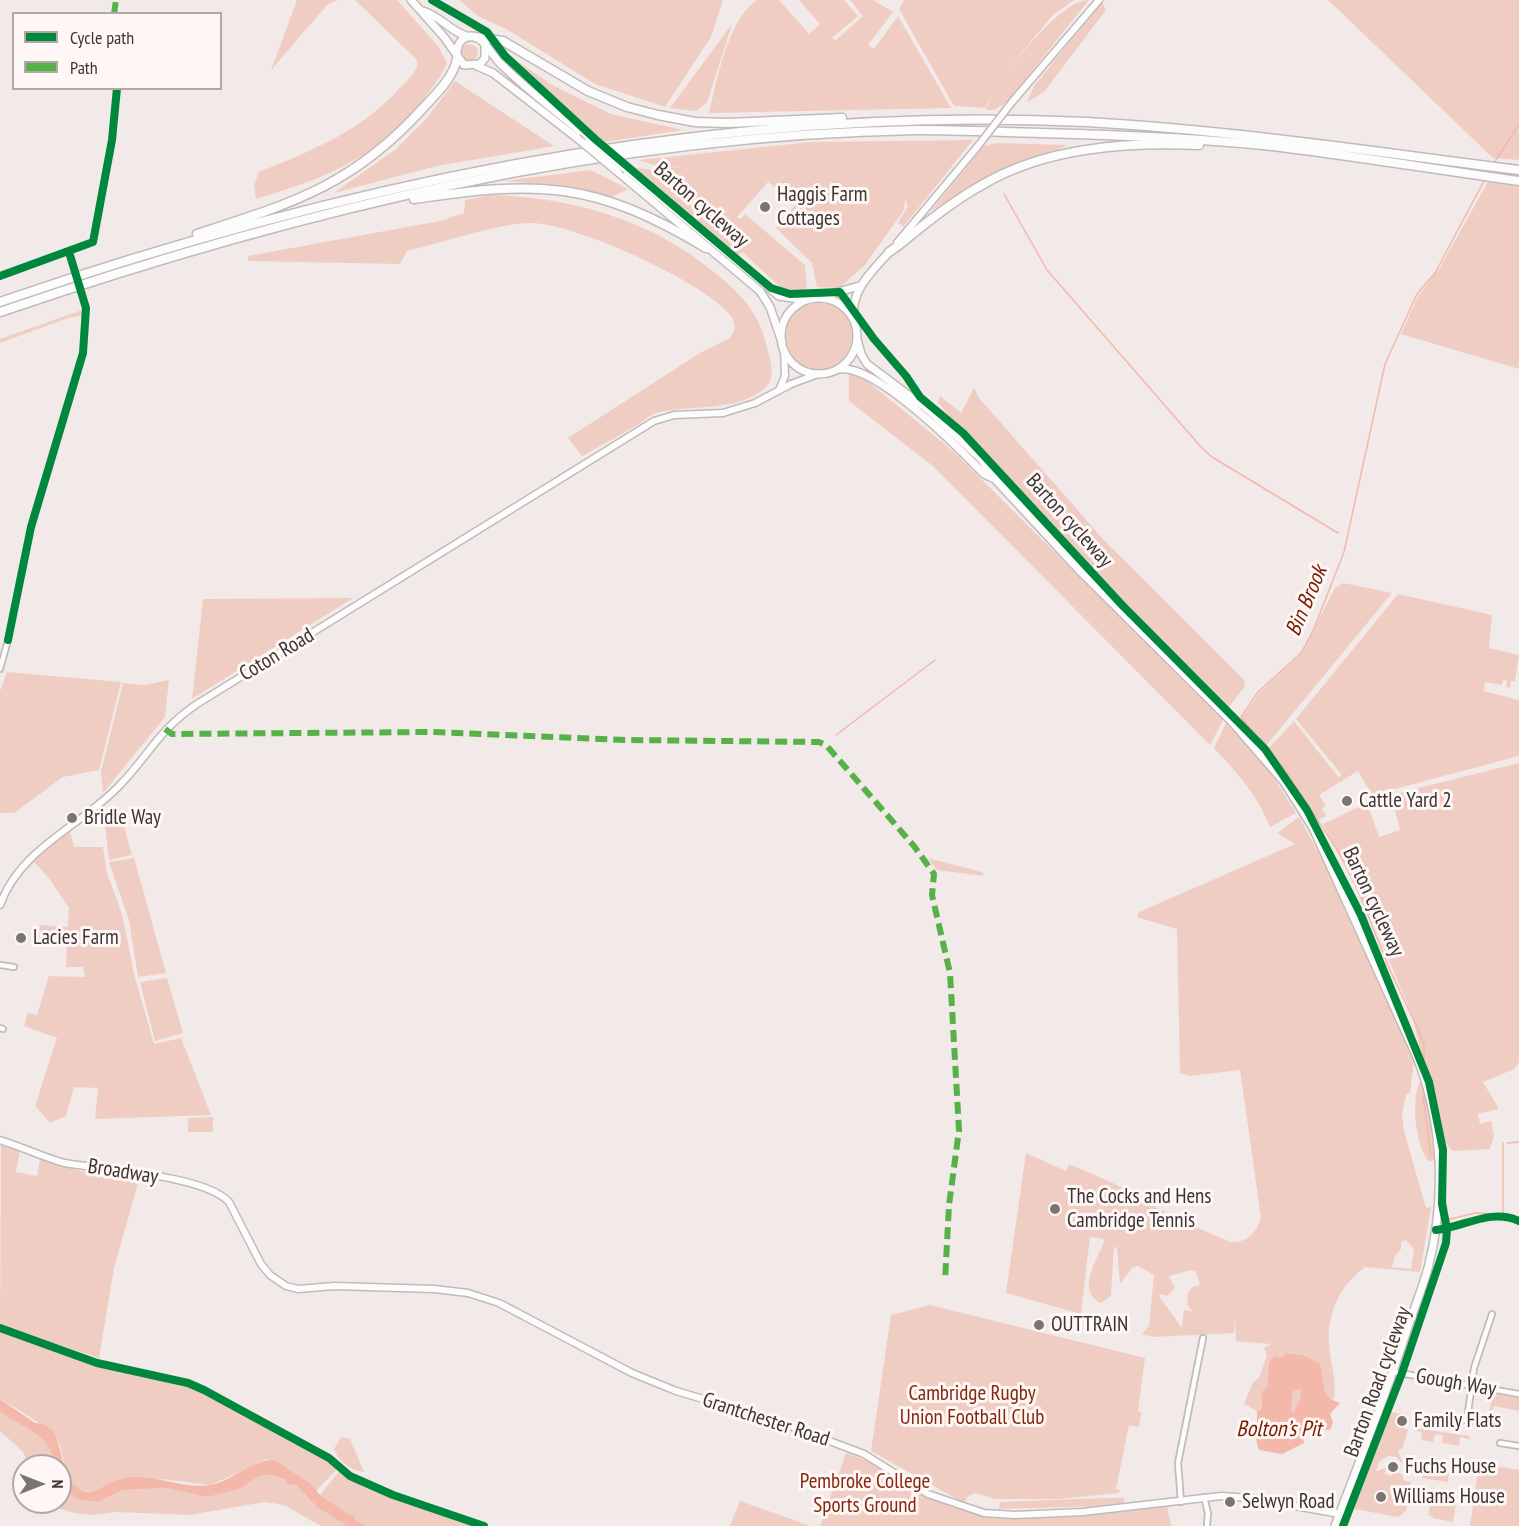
<!DOCTYPE html>
<meta charset="utf-8">
<style>
body{margin:0}
#map{position:relative;width:1519px;height:1526px;overflow:hidden;background:#f2eae8;font-family:"PT Sans Narrow",sans-serif}
canvas{display:block}
.legend{position:absolute;left:12px;top:12px;width:210px;height:78px;box-sizing:border-box;background:#fff7f5;border:2px solid #b0a9a7;margin:0;padding:8px 10px;list-style:none;font-size:18px;color:#3a3533}
.legend li{display:flex;align-items:center;gap:12px;height:30px}
.legend b{width:30px;border:2px solid #b0a9a7}
.north{position:absolute;left:12px;top:1454px;width:60px;height:60px;box-sizing:border-box;background:#fff7f5;border:2px solid #b0a9a7;border-radius:50%;rotate:90deg;font-size:16px;font-weight:700;line-height:24px;text-align:center;color:#3a3533}
.north::after{content:'';display:block;margin:auto;width:21px;height:27px;background:#7a7472;clip-path:polygon(50% 0,100% 100%,50% 72%,0 100%)}
</style>
<div id="map">
<canvas width="1519" height="1526"></canvas>
<ul class="legend">
<li><b style="height:8px;background:#00873e"></b>Cycle path</li>
<li><b style="height:8px;background:#56b246"></b>Path</li>
</ul>
<div class="north">N</div>
</div>
<script>
const ctx = document.querySelector('canvas').getContext('2d');
ctx.lineJoin = 'round';
function fillPath(path, color) {
  ctx.fillStyle = color;
  ctx.fill(path, 'evenodd');
}
function strokePath(path, color, width, dash) {
  ctx.strokeStyle = color;
  ctx.lineWidth = width;
  ctx.lineCap = dash ? 'butt' : 'round';
  ctx.setLineDash(dash || []);
  ctx.stroke(path);
}
function drawText(font, color, halo, rows, align = 'center') {
  ctx.font = font + ' "PT Sans Narrow",sans-serif';
  ctx.lineWidth = 6;
  ctx.setLineDash([]);
  ctx.textBaseline = 'middle';
  ctx.strokeStyle = halo;
  ctx.fillStyle = color;
  for (const [text, x, y, turn = 0] of rows) {
    ctx.save();
    ctx.translate(x, y);
    ctx.rotate((+turn || 0) * Math.PI / 180);
    ctx.textAlign = isNaN(turn) ? turn : align;
    if (halo) ctx.strokeText(text, 0, 0);
    ctx.fillText(text, 0, 0);
    ctx.restore();
  }
}
fillPath(new Path2D(`
 M 297,0 L 338,0 L 328,4 L 271,70 Z
 M 355,0 L 397,0 L 438,46 L 447,63 L 444,70 C 393,150 343,173 256,199 L 254,185 L 259,172 C 311,151 361,131 399,89 C 406,81 416,74 418,63 L 415,58 Z
 M 459,0 L 723,0 L 711,37 L 665,107 L 595,84 L 508,30 L 478,16 Z
 M 757,0 L 779,0 L 809,34 L 820,24 L 799,0 L 844,0 L 858,16 L 832,38 L 835,41 L 863,16 L 850,0 L 873,0 L 893,12 L 868,45 L 874,49 L 898,16 L 951,108 L 709,113 C 717,80 728,19 757,0 Z
 M 904,0 L 1074,0 L 1053,15 L 1001,77 C 1020,57 1062,0 1089,0 L 1007,102 L 994,110 L 986,110 L 996,82 L 986,108 L 954,106 L 899,9 Z
 M 1328,0 L 1519,0 L 1519,160 L 1493,158 Z
 M 1102,2 L 1106,10 L 1044,92 L 1027,102 L 1034,86 Z
 M 732,24 L 707,103 L 696,111 L 670,108 Z
 M460 53a9 9 0 1 1 18 0a9 9 0 1 1-18 0Z
 M 508,55 L 554,86 L 611,114 L 683,130 L 605,142 L 563,109 Z
 M 455,81 L 554,146 L 437,166 L 334,193 L 396,149 L 427,118 Z
 M 973,140 L 903,227 L 898,223 L 908,206 L 905,200 L 904,210 L 865,265 L 839,288 L 817,287 L 812,263 L 776,228 L 796,204 L 768,182 L 737,217 L 741,219 L 745,214 L 805,265 L 807,290 L 784,290 L 742,252 L 738,255 L 636,168 L 653,170 L 719,231 L 655,170 L 684,166 L 661,168 L 639,160 L 811,142 Z
 M 997,143 L 1067,145 L 1046,156 L 999,170 L 931,211 L 984,146 Z
 M 591,170 L 628,189 L 612,197 L 556,185 L 505,181 Z
 M 1488,182 L 1519,186 L 1519,369 L 1401,334 L 1418,296 L 1439,269 Z
 M 491,195 C 574,198 649,219 714,272 C 739,292 759,312 766,344 C 769,356 777,377 766,387 C 739,413 689,404 656,413 C 649,415 644,421 637,425 C 619,436 600,446 582,456 L 568,438 L 700,353 L 730,338 L 735,329 C 734,324 734,319 731,316 C 705,282 572,222 530,223 C 501,223 448,241 418,248 L 407,251 L 400,264 L 248,261 L 248,256 L 440,221 L 464,213 L 465,200 Z
 M786 336a33 33 0 1 1 66 0a33 33 0 1 1-66 0Z
 M 85,309 L 86,322 L 80,316 L 68,318 L 0,343 L 0,339 Z
 M 849,374 L 867,381 L 953,451 L 1223,720 L 1210,745 L 934,467 L 849,401 Z
 M 974,388 L 979,398 L 1103,539 L 1244,680 L 1245,686 L 1228,708 C 1158,640 1091,569 1025,496 C 996,465 963,437 938,402 L 940,396 L 961,413 Z
 M 1343,583 L 1392,593 L 1265,747 L 1240,720 L 1261,691 L 1299,656 L 1335,588 Z
 M 1398,594 L 1492,615 L 1489,648 L 1519,655 L 1515,681 L 1511,681 L 1510,688 L 1506,687 L 1507,681 L 1503,680 L 1502,685 L 1485,682 L 1484,691 L 1519,700 L 1519,756 L 1372,795 L 1358,771 L 1319,795 L 1326,806 L 1322,809 L 1326,816 L 1318,820 L 1267,750 L 1294,721 L 1339,778 L 1341,774 L 1296,719 Z
 M 353,598 L 192,699 L 203,599 Z
 M 7,672 L 121,682 L 99,770 L 63,777 L 14,813 L 0,813 L 0,691 Z
 M 169,680 L 165,717 L 103,793 L 101,772 L 123,683 L 145,685 Z
 M 1226,723 L 1271,773 L 1296,813 L 1270,827 C 1257,794 1237,773 1214,748 Z
 M 1519,763 L 1519,1062 L 1514,1069 L 1483,1082 L 1499,1109 L 1478,1114 L 1480,1124 L 1491,1121 L 1494,1136 L 1490,1149 L 1453,1151 L 1444,1141 L 1436,1101 L 1422,1059 L 1413,1017 L 1371,918 L 1323,824 L 1367,803 L 1379,837 L 1400,830 L 1391,795 Z
 M 104,816 L 122,820 L 132,855 L 109,860 Z
 M 1299,817 L 1332,877 L 1349,919 L 1409,1046 L 1414,1061 L 1410,1093 L 1406,1095 L 1402,1114 L 1404,1131 L 1426,1208 L 1431,1207 L 1420,1272 L 1365,1267 C 1340,1286 1327,1312 1329,1344 C 1330,1361 1337,1381 1334,1399 L 1332,1400 L 1325,1393 L 1317,1364 L 1303,1355 L 1286,1353 L 1282,1357 L 1275,1356 C 1267,1367 1272,1373 1268,1385 C 1265,1396 1262,1394 1260,1409 L 1257,1411 L 1244,1404 L 1253,1382 L 1259,1378 L 1267,1355 L 1264,1348 L 1271,1344 L 1236,1341 L 1235,1319 L 1234,1333 L 1153,1337 L 1142,1334 L 1149,1326 L 1154,1275 L 1138,1266 L 1132,1268 L 1120,1284 L 1117,1249 L 1114,1246 L 1111,1296 L 1101,1303 C 1074,1290 1100,1256 1105,1239 L 1090,1237 L 1081,1314 L 1006,1293 L 1026,1153 L 1066,1171 L 1069,1164 L 1113,1183 L 1174,1217 L 1230,1242 C 1246,1243 1256,1234 1261,1218 L 1240,1070 L 1190,1076 L 1180,1073 L 1177,929 L 1137,917 L 1139,912 L 1295,844 L 1277,833 ZM 1406,1240 L 1414,1249 L 1411,1269 L 1392,1267 L 1395,1256 L 1401,1249 L 1401,1242 ZM 1191,1270 L 1196,1272 L 1200,1285 L 1192,1287 L 1188,1293 L 1187,1305 L 1193,1311 L 1184,1310 L 1182,1328 L 1159,1296 L 1162,1294 L 1167,1296 L 1175,1288 L 1169,1276 Z
 M 70,831 L 74,847 L 103,847 L 107,873 L 122,914 L 134,974 L 154,1044 L 181,1038 L 211,1115 L 95,1119 L 98,1088 L 74,1087 L 66,1116 L 50,1123 L 35,1106 L 57,1038 L 24,1026 L 28,1013 L 37,1015 L 49,976 L 85,977 L 83,967 L 66,967 L 67,941 L 39,939 L 40,925 L 68,927 L 69,908 L 48,877 L 32,860 Z
 M 134,858 L 166,973 L 138,977 L 129,920 L 109,862 Z
 M 928,858 L 982,872 L 984,876 L 937,870 Z
 M 167,978 L 183,1033 L 155,1041 L 140,982 Z
 M 1422,1080 C 1428,1105 1439,1135 1434,1160 L 1430,1162 C 1416,1152 1409,1091 1422,1080 Z
 M 213,1117 L 213,1132 L 188,1132 L 188,1118 Z
 M 1,1144 L 20,1150 L 16,1172 L 37,1176 L 40,1159 L 80,1171 L 139,1180 L 114,1268 L 99,1358 L 0,1326 Z
 M 930,1305 L 1145,1358 L 1138,1411 L 1141,1412 L 1139,1427 L 1129,1425 L 1116,1489 L 1120,1490 L 1119,1493 L 1058,1499 L 995,1499 L 975,1493 L 968,1496 L 964,1503 L 871,1451 L 891,1315 Z
 M 0,1331 L 102,1367 L 188,1383 L 339,1467 L 316,1491 L 311,1484 L 267,1459 L 211,1485 L 162,1479 L 121,1479 L 93,1494 L 75,1487 L 68,1480 C 66,1471 62,1447 57,1439 C 53,1430 11,1405 0,1399 Z
 M 1300,1388 L 1301,1396 L 1294,1412 L 1291,1411 L 1293,1392 Z
 M 1493,1394 L 1519,1398 L 1519,1411 L 1494,1406 L 1492,1414 L 1489,1414 Z
 M 0,1412 C 20,1427 56,1436 53,1466 L 29,1466 L 23,1452 L 0,1431 Z
 M 1389,1412 L 1402,1414 L 1402,1417 L 1397,1417 L 1396,1424 L 1408,1430 L 1402,1449 L 1398,1450 L 1403,1464 L 1396,1457 L 1388,1456 L 1380,1461 L 1376,1471 L 1386,1468 L 1385,1474 L 1392,1476 L 1393,1471 L 1403,1475 L 1403,1480 L 1411,1482 L 1406,1511 L 1398,1517 L 1355,1509 L 1353,1505 Z
 M 1416,1428 L 1469,1436 L 1470,1439 L 1460,1437 L 1459,1446 L 1442,1443 L 1443,1435 L 1435,1434 L 1433,1442 L 1421,1440 L 1422,1432 L 1416,1431 Z
 M 341,1437 L 350,1439 L 364,1472 C 352,1471 338,1461 334,1449 Z
 M 846,1453 L 881,1466 L 919,1491 L 951,1507 L 989,1515 L 1167,1505 L 1171,1526 L 820,1526 Z
 M 1479,1463 L 1519,1470 L 1519,1526 L 1470,1526 Z
 M 1416,1467 L 1449,1472 L 1448,1482 L 1422,1478 L 1423,1471 Z
 M 341,1469 C 382,1501 434,1506 480,1526 L 366,1526 L 320,1495 Z
 M 272,1475 L 295,1484 L 317,1507 L 347,1526 L 321,1526 L 284,1505 L 265,1502 L 189,1515 L 116,1512 L 91,1515 L 74,1513 L 53,1506 L 49,1502 L 60,1502 L 60,1488 L 79,1500 L 98,1502 L 123,1490 L 166,1488 L 207,1497 L 258,1476 Z
 M 1106,1498 L 1125,1498 L 1123,1504 L 1109,1506 L 999,1509 L 1000,1502 Z
 M 1431,1500 L 1456,1504 L 1453,1522 L 1433,1518 L 1433,1516 L 1428,1515 Z
 M 740,1501 L 811,1526 L 730,1526 Z`), '#f0cdc3');
fillPath(new Path2D(`
 M 1286,1353 L 1303,1355 L 1320,1364 L 1325,1392 L 1332,1400 L 1340,1403 L 1330,1414 L 1333,1422 L 1330,1430 L 1305,1429 L 1302,1433 L 1304,1443 L 1282,1454 L 1259,1450 C 1253,1435 1258,1426 1257,1411 L 1261,1409 L 1262,1392 L 1268,1385 L 1269,1362 L 1275,1356 L 1282,1357 ZM 1300,1388 L 1301,1396 L 1294,1412 L 1291,1411 L 1293,1392 Z
 M 0,1399 L 35,1423 L 43,1424 L 53,1431 L 57,1439 L 68,1480 C 95,1505 96,1485 121,1479 C 151,1471 181,1490 210,1485 C 228,1483 255,1458 274,1460 L 311,1484 L 320,1495 L 350,1515 L 354,1515 L 355,1519 L 366,1526 L 347,1526 L 317,1507 L 295,1484 L 289,1485 L 284,1479 L 272,1475 L 258,1476 L 242,1488 L 207,1497 L 166,1488 L 123,1490 L 98,1502 L 79,1500 L 60,1488 L 60,1466 L 53,1466 C 56,1436 20,1427 0,1412 Z`), '#f3b8a9');
strokePath(new Path2D(`
 M 1494,163 L 1519,124
 M 1004,194 L 1047,270 L 1201,447 L 1212,457 L 1338,533
 M 836,735 L 935,660
 M 1424,1058 L 1424,1045 L 1418,1029 L 1390,970 L 1349,868 L 1283,767 L 1241,717 L 1258,692 L 1301,653 L 1313,631 L 1344,552 L 1385,364 L 1417,294 L 1435,273 L 1484,181
 M 1423,1095 L 1431,1156
 M 1507,1143 L 1519,1142
 M 1446,1202 L 1448,1218 L 1450,1219 L 1476,1213 L 1503,1214 L 1503,1143`), '#f3b8a9', 1.5);
const street = new Path2D(`
 M 0,669 L 8,640
 M 0,965 L 14,967
 M 0,1028 L 3,1029
 M 1394,1372 L 1519,1394
 M 1461,1419 L 1472,1421
 M 1467,1420 L 1474,1368 L 1492,1314
 M 1500,1443 L 1519,1446
 M 1204,1497 L 1208,1513 L 1207,1526
 M 1181,1502 L 1178,1463 L 1203,1338
 M 1341,1511 L 1348,1512`);
const secondary = new Path2D(`
 M 1012,102 L 1099,0
 M 897,243 L 978,146
 M 779,390 L 785,376 L 784,350
 M 0,905 C 20,849 79,827 118,787 C 149,756 157,731 197,704 L 654,421 L 674,415 L 723,413 L 755,403 L 791,384 L 818,374
 M 0,1140 C 20,1146 47,1159 65,1163 C 104,1170 204,1175 229,1202 L 261,1264 L 270,1275 L 286,1286 L 298,1289 L 334,1286 L 434,1289 L 468,1293 L 499,1303 L 632,1373 L 676,1391 L 771,1419 L 864,1454 L 928,1494 L 984,1513 L 1015,1515 L 1083,1512 L 1221,1496 L 1250,1498 L 1340,1514`);
const primary = new Path2D(`
 M 411,0 L 444,37 L 464,65 L 480,64 L 485,58 L 485,46
 M 423,11 C 441,16 451,33 470,37
 M 457,55 C 456,44 464,33 476,37 C 485,41 492,54 498,61 C 525,89 559,113 589,139
 M 477,66 L 493,73 L 577,138
 M 627,170 L 779,296 L 807,300
 M 618,172 L 760,291 L 770,307 L 782,342
 M 821,297 L 859,286
 M781 336a38 38 0 1 1 76 0a38 38 0 1 1-76 0Z
 M 854,318 C 850,290 872,272 889,252
 M 857,339 L 861,354 L 867,364 L 927,409 L 981,459 L 995,479 L 1080,571 L 1233,723 L 1284,782 L 1313,828 L 1417,1057 C 1443,1124 1446,1199 1428,1268 C 1422,1290 1413,1311 1406,1333 C 1385,1398 1359,1462 1335,1526
 M 839,369 C 876,364 958,447 984,474 L 995,479`);
const highway = new Path2D(`
 M 475,37 L 503,41 L 588,91 L 627,107 L 658,115 L 695,122 L 728,123 L 842,118
 M 414,199 C 540,180 594,181 706,248
 M 197,234 C 293,203 354,185 424,107 C 437,93 454,77 457,58
 M 889,252 C 902,244 913,233 925,224 C 943,210 962,196 982,185 C 1046,147 1127,142 1199,145
 M 0,302 C 348,182 718,104 1087,122 C 1232,130 1375,152 1519,170
 M 0,312 C 295,211 604,135 917,130 C 958,130 1000,132 1041,133 C 1121,135 1201,138 1281,147 C 1360,157 1440,170 1519,181`);
strokePath(street, '#c0bbb9', 8);
strokePath(secondary, '#c0bbb9', 9);
strokePath(primary, '#c0bbb9', 10);
strokePath(highway, '#c0bbb9', 11);
strokePath(street, '#fdfcfc', 4.5);
strokePath(secondary, '#fdfcfc', 6);
strokePath(primary, '#fdfcfc', 7);
strokePath(highway, '#fdfcfc', 8);
const secondaryBridge = new Path2D(`
 M 978,146 L 1012,102`);
const primaryBridge = new Path2D(`
 M 577,138 L 618,172
 M 589,139 L 627,170`);
strokePath(secondaryBridge, '#c0bbb9', 9, []);
strokePath(primaryBridge, '#c0bbb9', 10, []);
strokePath(secondaryBridge, '#fdfcfc', 6);
strokePath(primaryBridge, '#fdfcfc', 7);
strokePath(new Path2D(`
 M 114,14 L 116,0
 M 165,729 L 172,734 L 431,732 L 625,740 L 819,742 L 826,745 L 914,846 L 934,874 L 932,895 L 950,973 L 959,1130 L 949,1205 L 945,1281`), '#56b246', 6, [12, 6]);
strokePath(new Path2D(`
 M 432,0 L 487,32 L 505,56 L 595,139 L 771,288 L 790,294 L 840,292 L 874,339 L 906,376 L 920,397 L 963,433 L 1122,605 L 1265,749 L 1307,810 L 1361,915 L 1429,1082 L 1443,1150 L 1442,1204 L 1447,1229 L 1446,1243 L 1402,1373 L 1343,1526
 M 0,276 L 93,242 L 112,140 L 117,88
 M 8,640 L 31,527 L 83,353 L 86,308 L 69,252
 M 1436,1230 C 1464,1227 1491,1208 1519,1221
 M 0,1328 L 97,1363 L 188,1383 L 204,1390 L 329,1458 L 350,1476 L 393,1495 L 484,1526`), '#00873e', 8);
for (const [x, y, r, color] of [
 [765,207,6,"#7a7472"],
 [1347,801,6,"#7a7472"],
 [72,818,6,"#7a7472"],
 [21,938,6,"#7a7472"],
 [1055,1209,6,"#7a7472"],
 [1039,1325,6,"#7a7472"],
 [1402,1421,6,"#7a7472"],
 [1393,1467,6,"#7a7472"],
 [1381,1497,6,"#7a7472"],
 [1230,1502,6,"#7a7472"]
]) {
  const dot = new Path2D();
  dot.arc(x, y, r, 0, 2 * Math.PI);
  ctx.fillStyle = color;
  ctx.fill(dot);
  strokePath(dot, '#fff7f5', 2);
}
drawText('21px', '#3a3533', '#fff7f5', [
 ["Haggis Farm",777,195],
 ["Cottages",777,219],
 ["Cattle Yard 2",1359,801],
 ["Bridle Way",84,818],
 ["Lacies Farm",33,938],
 ["The Cocks and Hens",1067,1197],
 ["Cambridge Tennis",1067,1221],
 ["OUTTRAIN",1051,1325],
 ["Family Flats",1414,1421],
 ["Fuchs House",1405,1467],
 ["Williams House",1393,1497],
 ["Selwyn Road",1242,1502]
], 'left');
drawText('21px', '#3a3533', '#fff7f5', [
 ["Barton cycleway",701,205,41],
 ["Barton cycleway",1069,521,48],
 ["Coton Road",277,655,-31],
 ["Barton cycleway",1373,902,65],
 ["Broadway",123,1172,9],
 ["Barton Road cycleway",1378,1382,-70],
 ["Gough Way",1456,1383,10],
 ["Grantchester Road",766,1420,18]
]);
drawText('21px', '#83270d', '#fff7f5', [
 ["Cambridge Rugby",972,1394],
 ["Union Football Club",972,1418],
 ["Pembroke College",865,1482],
 ["Sports Ground",865,1506]
]);
drawText('italic 22px', '#771b00', '#fff7f5', [
 ["Bin Brook",1307,601,-67],
 ["Bolton’s Pit",1279,1430]
]);
</script>
